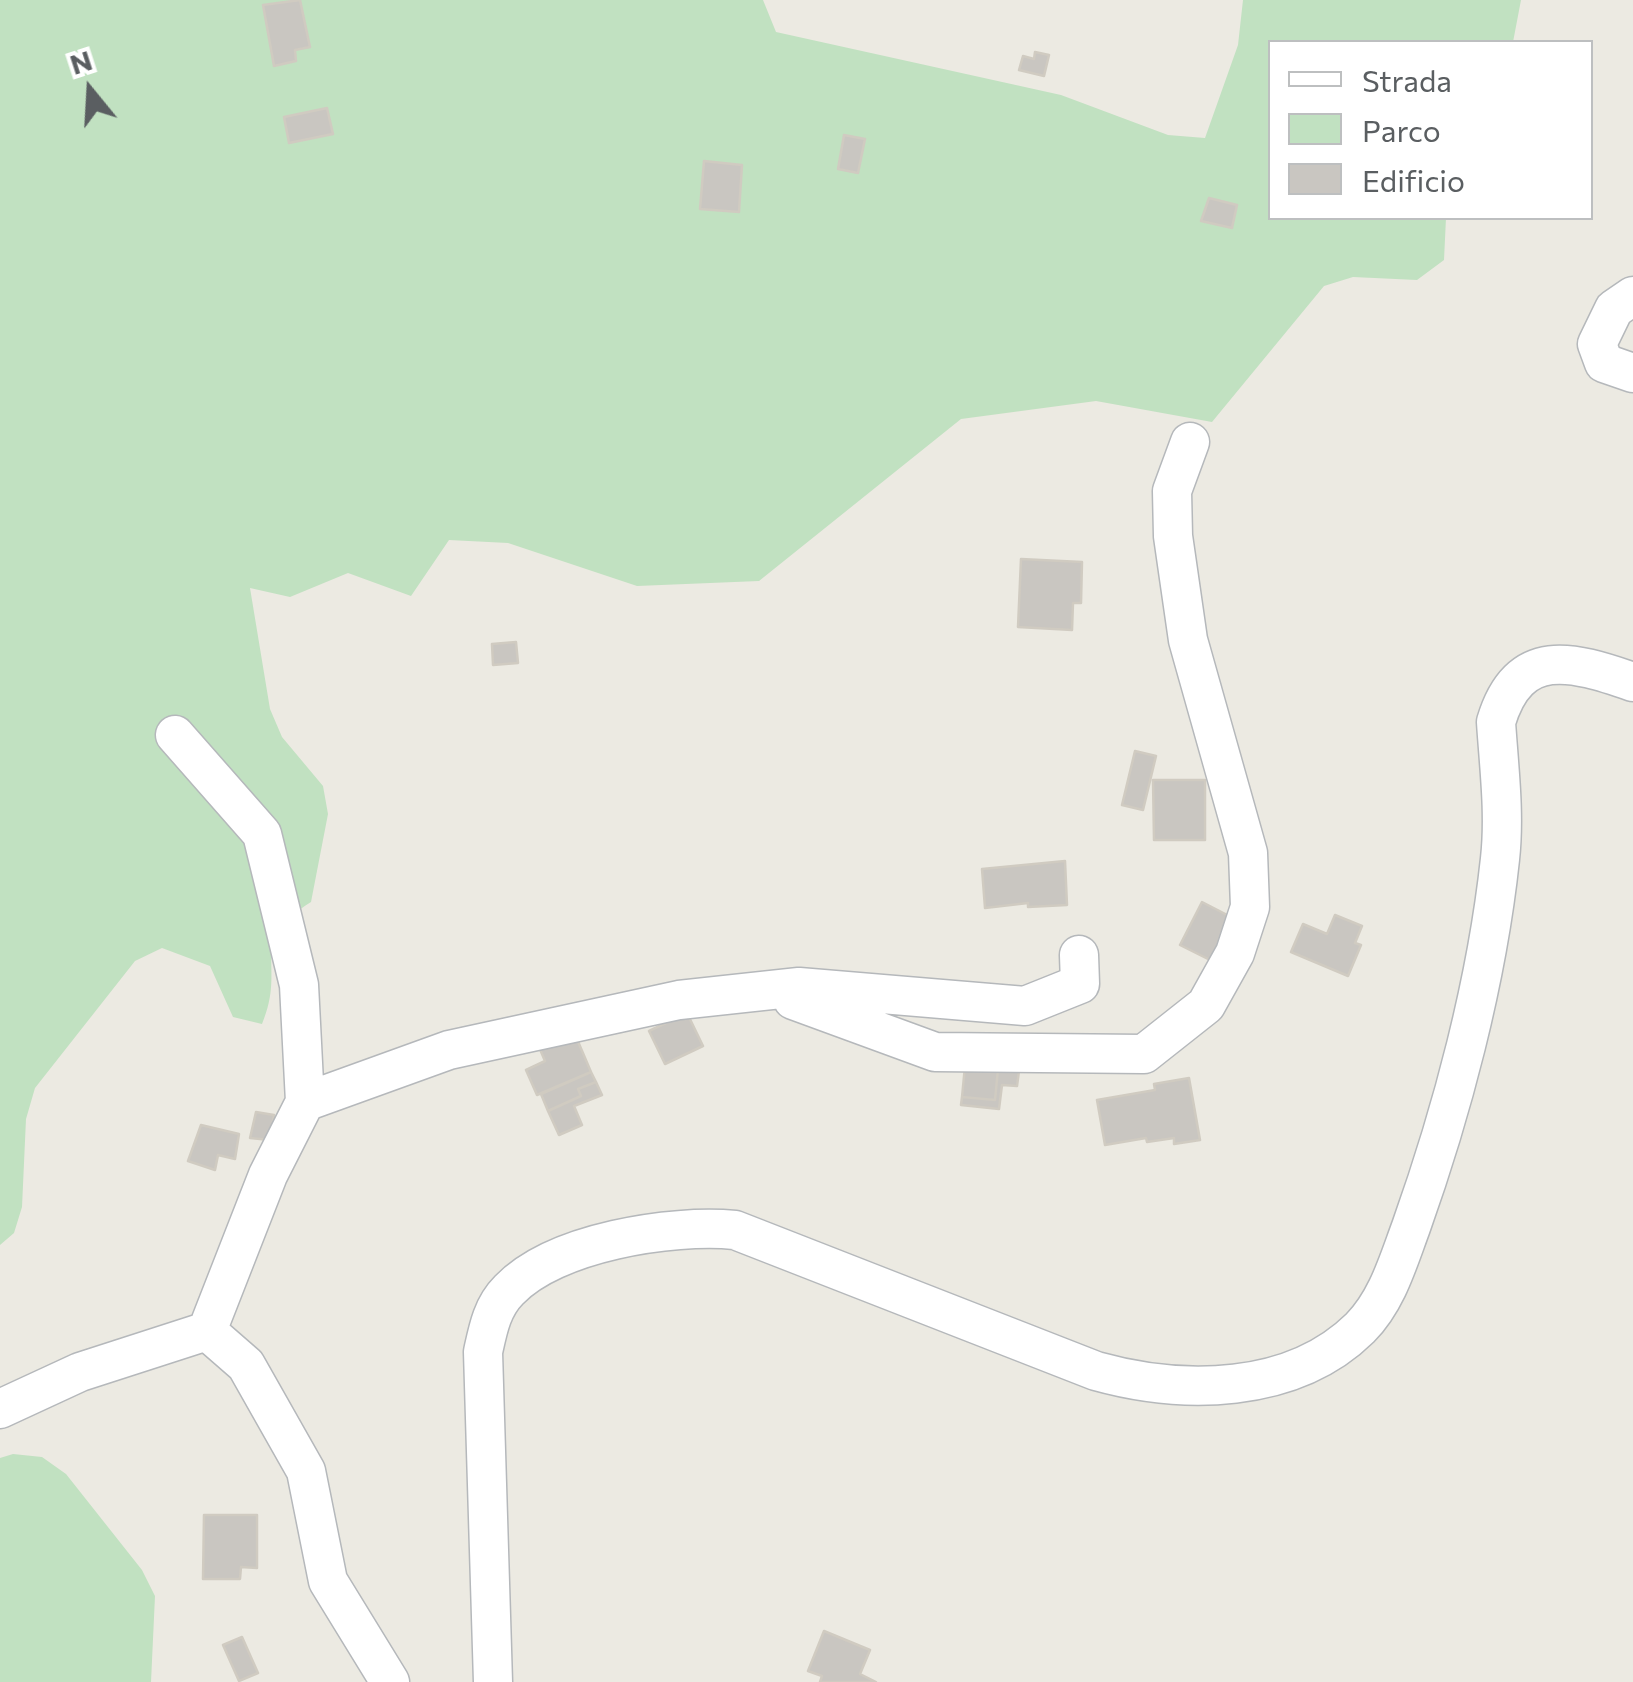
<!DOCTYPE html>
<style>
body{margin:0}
#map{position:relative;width:1633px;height:1682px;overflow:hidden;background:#eceae2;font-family:Commissioner,sans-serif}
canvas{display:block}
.legend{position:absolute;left:1268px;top:40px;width:325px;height:180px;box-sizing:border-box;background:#fff;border:2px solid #bdbfc0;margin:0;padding:12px 18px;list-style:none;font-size:30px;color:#5a5e61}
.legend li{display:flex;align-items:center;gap:20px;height:50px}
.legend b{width:50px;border:2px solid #bdbfc0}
.north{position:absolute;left:40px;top:40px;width:100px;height:100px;-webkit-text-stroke:8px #fff;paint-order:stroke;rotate:342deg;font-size:28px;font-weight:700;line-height:40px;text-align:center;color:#5a5e61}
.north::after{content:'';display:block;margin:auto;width:35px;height:45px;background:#5a5e61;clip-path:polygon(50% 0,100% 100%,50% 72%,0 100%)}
</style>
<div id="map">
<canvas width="1633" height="1682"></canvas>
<ul class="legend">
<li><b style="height:12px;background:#fff"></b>Strada</li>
<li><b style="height:28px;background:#c1e1c1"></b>Parco</li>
<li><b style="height:28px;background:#c9c6c1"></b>Edificio</li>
</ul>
<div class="north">N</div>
</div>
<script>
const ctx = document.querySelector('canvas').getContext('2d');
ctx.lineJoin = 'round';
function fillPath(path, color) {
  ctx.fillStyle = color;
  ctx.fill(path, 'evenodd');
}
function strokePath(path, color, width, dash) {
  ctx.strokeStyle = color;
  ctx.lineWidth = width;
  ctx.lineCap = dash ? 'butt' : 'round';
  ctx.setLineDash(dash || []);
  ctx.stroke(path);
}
fillPath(new Path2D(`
 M 0,0 L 763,0 L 776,32 L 1061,95 L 1168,135 L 1205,138 L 1238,45 L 1243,0 L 1521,0 L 1513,42 L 1270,42 L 1270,218 L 1446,218 L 1444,260 L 1417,280 L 1353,277 L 1324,286 L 1212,422 L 1096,401 L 961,419 L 759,581 L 637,586 L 508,543 L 449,540 L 411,596 L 348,573 L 290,597 L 250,588 L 270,709 L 282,737 L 323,786 L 328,814 L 311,902 C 245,944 288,963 262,1024 L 233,1017 L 210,966 L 162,948 L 135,961 L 35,1088 L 26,1119 L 22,1207 L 14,1233 L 0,1245 Z
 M 13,1454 L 42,1457 L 66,1474 L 142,1570 L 155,1596 L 151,1682 L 0,1682 L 0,1458 Z`), '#c1e1c1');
const building = new Path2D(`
 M 300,0 L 310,47 L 295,50 L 296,61 L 274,66 L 263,5 Z
 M 1035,52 L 1049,55 L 1044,76 L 1019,70 L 1023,56 L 1034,59 Z
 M 327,108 L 333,134 L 289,143 L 284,117 Z
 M 844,135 L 865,139 L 858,173 L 838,169 Z
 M 704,161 L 742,165 L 739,212 L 700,209 Z
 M 1209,198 L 1237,205 L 1232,228 L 1201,221 Z
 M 1021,559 L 1082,562 L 1081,603 L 1073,603 L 1072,630 L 1018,627 Z
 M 516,642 L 518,663 L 493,665 L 492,644 Z
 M 1135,751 L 1156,756 L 1143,810 L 1122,805 Z
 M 1153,780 L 1205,780 L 1205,840 L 1154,840 Z
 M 1065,861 L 1067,905 L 1028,907 L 1028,903 L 985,908 L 982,869 Z
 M 1202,902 L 1235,919 L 1214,962 L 1180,945 Z
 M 1335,915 L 1362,926 L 1355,943 L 1361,945 L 1348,976 L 1291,952 L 1303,924 L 1327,934 Z
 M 687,1013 L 703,1046 L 665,1064 L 649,1031 Z
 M 574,1032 L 591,1072 L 537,1095 L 526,1070 L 545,1061 L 539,1047 Z
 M 965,1066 L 998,1069 L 995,1100 L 962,1097 Z
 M 998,1069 L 1019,1071 L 1017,1086 L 1002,1085 L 999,1109 L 961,1105 L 962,1097 L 995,1100 Z
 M 591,1072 L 596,1082 L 578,1089 L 581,1096 L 548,1111 L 541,1094 Z
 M 1189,1078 L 1200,1140 L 1174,1144 L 1174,1138 L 1147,1142 L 1146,1138 L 1105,1145 L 1097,1100 L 1155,1090 L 1154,1084 Z
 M 596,1082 L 602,1095 L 574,1106 L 582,1125 L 559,1135 L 548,1111 L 581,1096 L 578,1089 Z
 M 256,1112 L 274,1115 L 270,1140 L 250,1138 Z
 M 201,1125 L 239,1134 L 235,1159 L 218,1155 L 215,1170 L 188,1161 Z
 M 204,1515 L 257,1515 L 257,1568 L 241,1567 L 240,1579 L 203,1579 Z
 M 824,1631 L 870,1650 L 860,1674 L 876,1682 L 820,1682 L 822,1676 L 808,1671 Z
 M 242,1637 L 258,1673 L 239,1681 L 223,1645 Z`);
fillPath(building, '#c9c6c1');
strokePath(building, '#d0cbc1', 2.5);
const minor = new Path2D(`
 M 1633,296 L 1614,309 L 1597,344 L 1604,363 L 1633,373
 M 175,735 L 262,834 L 299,985 L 305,1102
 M 793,1000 L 935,1052 L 1144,1054 L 1206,1005 L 1235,953 L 1250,907 L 1248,853 L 1188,640 L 1173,536 L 1172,491 L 1190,442
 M 207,1331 L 268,1175 L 305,1102 L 449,1050 L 679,1000 L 799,987 L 1025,1006 L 1080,984 L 1079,955
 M 0,1409 L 80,1372 L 207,1331 L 246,1365 L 306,1471 L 328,1581 L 390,1682
 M 493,1682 L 483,1352 C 488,1329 492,1307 509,1290 C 555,1242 671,1224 735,1230 L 1096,1371 C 1182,1395 1292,1395 1360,1328 C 1387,1301 1398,1262 1411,1227 C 1452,1112 1487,981 1500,859 C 1505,814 1499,767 1496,722 C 1519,645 1572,661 1633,682`);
strokePath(minor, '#b5b8bb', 41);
strokePath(minor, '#fff', 38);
</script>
